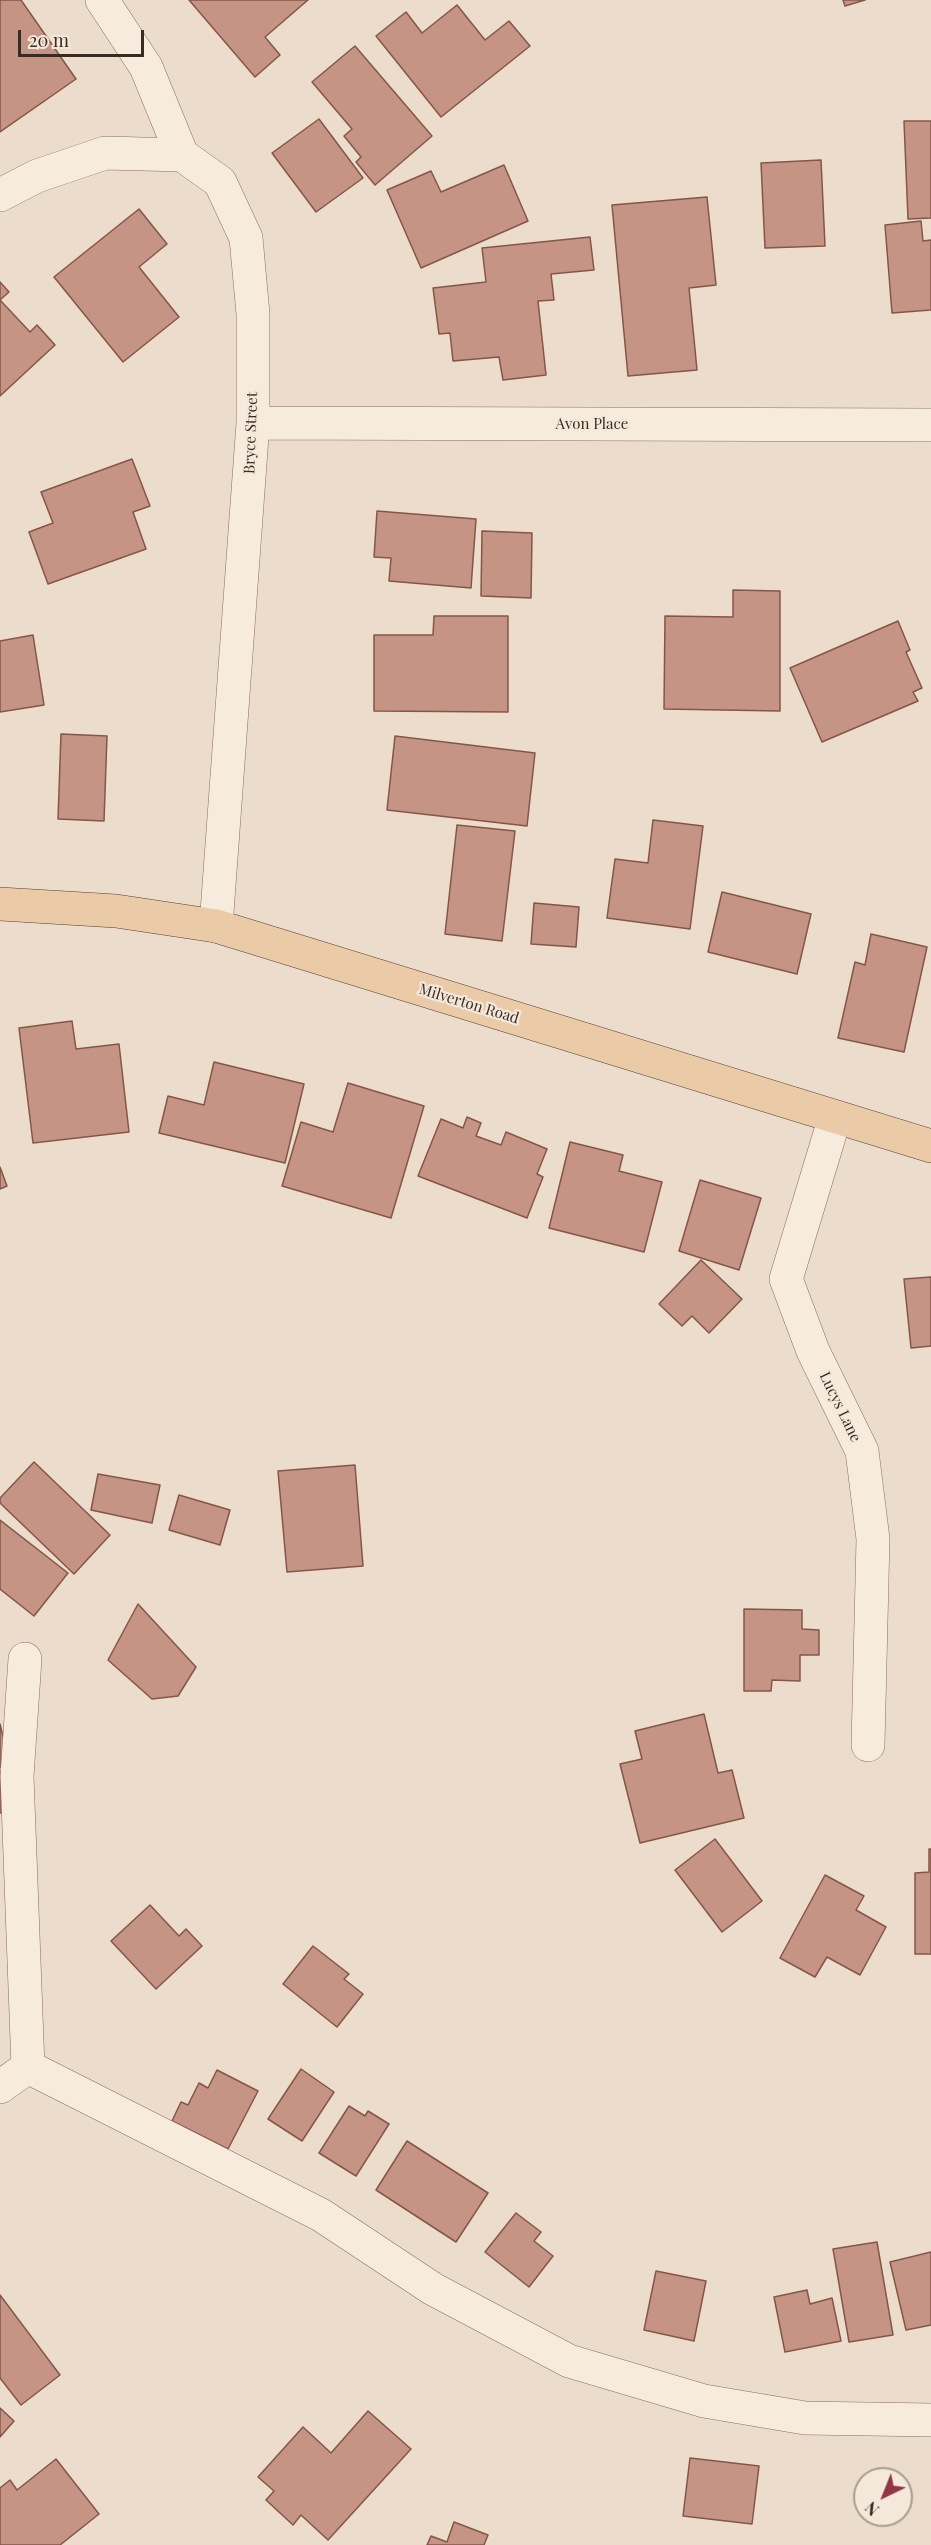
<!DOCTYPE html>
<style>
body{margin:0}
#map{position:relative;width:931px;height:2545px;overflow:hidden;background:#ecdccb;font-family:"Playfair Display",serif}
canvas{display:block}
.north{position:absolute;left:853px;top:2467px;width:60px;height:60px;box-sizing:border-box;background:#f4e8da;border:2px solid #a99c90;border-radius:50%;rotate:223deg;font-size:16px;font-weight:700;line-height:24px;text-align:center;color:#392a22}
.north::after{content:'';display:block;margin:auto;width:21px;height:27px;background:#923546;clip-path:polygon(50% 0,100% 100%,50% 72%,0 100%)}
.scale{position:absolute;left:18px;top:30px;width:126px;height:27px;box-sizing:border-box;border:3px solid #392a22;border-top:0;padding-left:8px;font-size:18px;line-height:21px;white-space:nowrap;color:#392a22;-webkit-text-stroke:4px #f4e8da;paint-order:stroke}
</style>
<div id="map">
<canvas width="931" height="2545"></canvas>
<div class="north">N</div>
<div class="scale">20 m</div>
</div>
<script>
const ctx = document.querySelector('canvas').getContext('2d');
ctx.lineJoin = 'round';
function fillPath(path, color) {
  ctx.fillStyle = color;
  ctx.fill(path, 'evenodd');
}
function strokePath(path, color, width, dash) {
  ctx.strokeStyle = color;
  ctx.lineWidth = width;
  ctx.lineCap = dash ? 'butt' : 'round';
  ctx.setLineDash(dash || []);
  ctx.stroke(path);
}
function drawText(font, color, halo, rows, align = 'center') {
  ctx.font = font + ' "Playfair Display",serif';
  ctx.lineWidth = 4.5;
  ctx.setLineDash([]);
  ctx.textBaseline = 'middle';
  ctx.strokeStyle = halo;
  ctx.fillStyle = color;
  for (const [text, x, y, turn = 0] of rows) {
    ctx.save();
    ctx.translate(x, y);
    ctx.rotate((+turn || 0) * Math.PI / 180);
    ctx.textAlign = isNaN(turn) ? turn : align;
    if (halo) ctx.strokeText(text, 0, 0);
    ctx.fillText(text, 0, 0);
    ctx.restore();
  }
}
const building = new Path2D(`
 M 0,0 L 21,0 L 76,79 L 0,132 Z
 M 189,0 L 308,0 L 265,37 L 280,55 L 255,77 Z
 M 843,0 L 865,0 L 845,6 Z
 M 457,5 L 485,40 L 509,21 L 530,46 L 441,117 L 376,36 L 406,12 L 422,33 Z
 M 355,46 L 432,136 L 375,185 L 356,162 L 361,157 L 344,136 L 352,129 L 312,82 Z
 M 319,119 L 363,178 L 316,212 L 272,153 Z
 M 904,121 L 931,121 L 931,218 L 908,219 Z
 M 821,160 L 825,246 L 765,248 L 761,163 Z
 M 504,165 L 528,221 L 421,268 L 387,190 L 431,171 L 441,192 Z
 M 707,197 L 716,285 L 689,288 L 697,370 L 628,376 L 612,205 Z
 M 139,209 L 167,244 L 139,267 L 179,317 L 123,362 L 54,277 Z
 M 921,221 L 923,241 L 931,240 L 931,310 L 892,313 L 885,225 Z
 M 590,237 L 594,270 L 551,274 L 554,300 L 538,301 L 546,375 L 503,380 L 499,357 L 453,361 L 450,333 L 439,334 L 433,288 L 486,282 L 482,248 Z
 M 0,282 L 9,292 L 0,300 L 30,332 L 37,325 L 55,345 L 0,396 Z
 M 132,459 L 150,506 L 133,512 L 146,549 L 48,584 L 29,532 L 53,523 L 41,492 Z
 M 377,511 L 476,519 L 471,588 L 389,581 L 391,558 L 374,557 Z
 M 482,531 L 532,533 L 531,598 L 481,596 Z
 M 733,590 L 780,591 L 780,711 L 664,709 L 665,616 L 733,617 Z
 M 434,616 L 508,616 L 508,712 L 374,711 L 374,635 L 433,635 Z
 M 898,621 L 910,650 L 906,652 L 922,688 L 913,692 L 918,701 L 822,742 L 790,668 Z
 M 33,635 L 44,705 L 0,712 L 0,641 Z
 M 61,734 L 107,736 L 104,821 L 58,819 Z
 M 395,736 L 535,753 L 527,826 L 387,810 Z
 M 653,820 L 703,826 L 690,929 L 607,918 L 615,859 L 648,863 Z
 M 457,825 L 515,831 L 502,941 L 445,934 Z
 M 722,892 L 811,914 L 797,974 L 708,952 Z
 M 534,903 L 579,907 L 576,947 L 531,944 Z
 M 871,934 L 927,947 L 904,1052 L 838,1038 L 855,962 L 865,965 Z
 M 72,1021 L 76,1049 L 119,1044 L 129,1132 L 33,1143 L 19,1028 Z
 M 214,1062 L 304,1084 L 285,1163 L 159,1133 L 168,1096 L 204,1105 Z
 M 348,1083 L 424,1106 L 391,1218 L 282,1186 L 301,1122 L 333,1132 Z
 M 467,1117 L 481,1123 L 476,1136 L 501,1145 L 506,1132 L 547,1149 L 537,1174 L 543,1177 L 527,1218 L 418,1176 L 441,1119 L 463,1128 Z
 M 570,1142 L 623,1155 L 619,1171 L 662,1182 L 644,1252 L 549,1228 Z
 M 0,1167 L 7,1186 L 0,1189 Z
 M 700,1180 L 761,1198 L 739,1270 L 679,1251 Z
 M 701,1260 L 742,1299 L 709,1333 L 692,1316 L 682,1326 L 659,1304 Z
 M 931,1277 L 931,1346 L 911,1348 L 904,1279 Z
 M 34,1462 L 110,1535 L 74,1574 L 0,1503 L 0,1498 Z
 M 355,1465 L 363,1566 L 287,1572 L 278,1471 Z
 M 98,1474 L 160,1485 L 152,1523 L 91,1510 Z
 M 179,1495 L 230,1510 L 220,1545 L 169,1530 Z
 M 0,1520 L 68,1573 L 34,1616 L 0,1589 Z
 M 138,1604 L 196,1667 L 178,1696 L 152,1699 L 108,1660 Z
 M 744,1609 L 802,1610 L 802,1629 L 819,1630 L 819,1655 L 800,1655 L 800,1681 L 772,1680 L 771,1691 L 744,1691 Z
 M 704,1714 L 718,1773 L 732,1770 L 744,1818 L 640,1843 L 620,1764 L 642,1759 L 635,1731 Z
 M 0,1724 L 10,1765 L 0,1767 Z
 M 0,1771 L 9,1811 L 0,1813 Z
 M 715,1839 L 762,1901 L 722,1932 L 675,1870 Z
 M 929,1849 L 931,1849 L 931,1954 L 915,1954 L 915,1873 L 929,1872 Z
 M 825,1875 L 864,1896 L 856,1910 L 886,1927 L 860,1975 L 827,1957 L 815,1977 L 780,1958 Z
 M 150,1905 L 179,1936 L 186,1929 L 202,1946 L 156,1989 L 111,1941 Z
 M 313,1946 L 349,1974 L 344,1979 L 363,1994 L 337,2027 L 283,1984 Z
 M 301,2069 L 334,2092 L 302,2141 L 268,2119 Z
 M 217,2070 L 258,2091 L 228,2149 L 172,2121 L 181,2102 L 188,2105 L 199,2083 L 208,2088 Z
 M 349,2106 L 365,2116 L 368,2111 L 389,2124 L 356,2176 L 319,2153 Z
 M 407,2141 L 488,2193 L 456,2242 L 376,2190 Z
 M 516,2213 L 541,2232 L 534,2241 L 553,2256 L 529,2287 L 485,2252 Z
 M 877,2242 L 893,2335 L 849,2342 L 833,2249 Z
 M 931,2252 L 931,2325 L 906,2330 L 890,2262 Z
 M 656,2271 L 706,2281 L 694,2341 L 644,2330 Z
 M 807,2290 L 810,2304 L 832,2298 L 841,2341 L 785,2352 L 774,2297 Z
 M 0,2295 L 60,2375 L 21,2405 L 0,2378 Z
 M 0,2408 L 14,2421 L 0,2437 Z
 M 368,2411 L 411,2449 L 328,2540 L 301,2515 L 293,2525 L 266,2500 L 274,2491 L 258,2477 L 303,2427 L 331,2453 Z
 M 690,2458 L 759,2466 L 752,2524 L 683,2516 Z
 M 56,2459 L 99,2514 L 60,2545 L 0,2545 L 0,2488 L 10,2480 L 17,2490 Z
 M 454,2522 L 488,2535 L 484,2545 L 427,2545 L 431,2536 L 447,2542 Z`);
fillPath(building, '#c69484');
strokePath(building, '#855648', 1.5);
const minor = new Path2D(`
 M 102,0 L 146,67 L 182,155
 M 0,195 L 37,176 L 105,153 L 182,155 L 220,182 L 246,238 L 253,314 L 253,423 L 216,926
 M 253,423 L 931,425
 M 835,1117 L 786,1279 L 813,1351 L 862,1451 L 873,1539 L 868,1745
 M 25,1659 L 17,1776 L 28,2067
 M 28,2067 L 321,2215 L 433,2289 L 569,2361 L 704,2401 L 805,2418 L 931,2420
 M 0,2087 L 28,2067`);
const major = new Path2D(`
 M 0,904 L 116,911 L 216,926 L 931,1146`);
strokePath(minor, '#876e60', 34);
strokePath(major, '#563e34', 34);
strokePath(minor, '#f7ebde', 33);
strokePath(major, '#ebcaa7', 33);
drawText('15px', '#392a22', '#f4e8da', [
 ["Avon Place",592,424],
 ["Bryce Street",251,433,-88],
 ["Milverton Road",469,1004,17],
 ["Lucys Lane",840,1407,64]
]);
</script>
